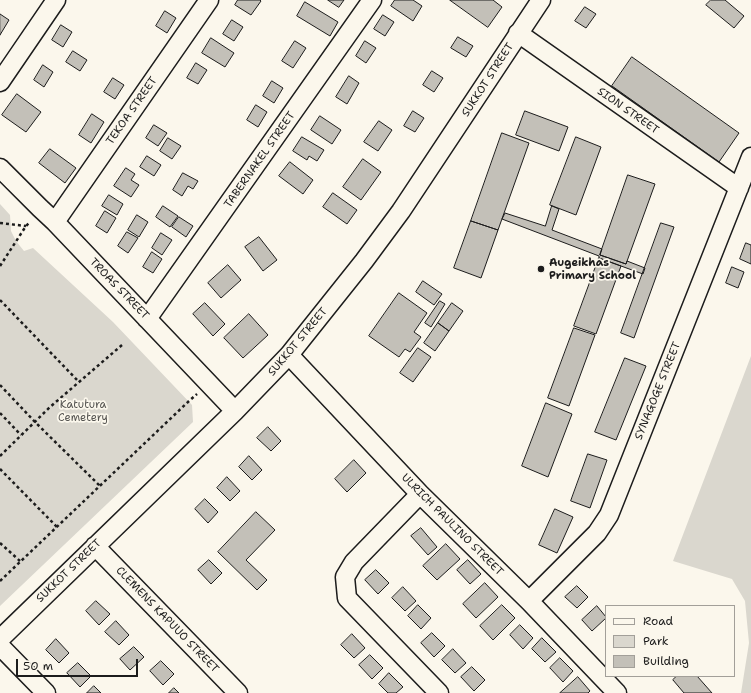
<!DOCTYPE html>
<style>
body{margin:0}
#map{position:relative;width:751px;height:693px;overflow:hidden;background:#fbf7ec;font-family:"Shantell Sans",sans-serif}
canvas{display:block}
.legend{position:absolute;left:605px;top:605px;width:130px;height:72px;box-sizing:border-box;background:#fbf7ec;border:1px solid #a29f99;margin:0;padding:5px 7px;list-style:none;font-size:12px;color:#1c1c1c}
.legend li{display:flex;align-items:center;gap:8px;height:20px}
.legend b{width:20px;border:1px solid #a29f99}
.scale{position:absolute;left:16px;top:659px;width:122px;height:18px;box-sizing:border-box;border:2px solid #1c1c1c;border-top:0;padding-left:5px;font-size:12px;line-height:14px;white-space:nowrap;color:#1c1c1c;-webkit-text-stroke:3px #fbf7ec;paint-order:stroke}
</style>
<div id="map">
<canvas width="751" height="693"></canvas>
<ul class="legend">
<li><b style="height:5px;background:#fbf7ec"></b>Road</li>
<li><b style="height:11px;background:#dad7ce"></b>Park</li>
<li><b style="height:11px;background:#c3c0b8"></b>Building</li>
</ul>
<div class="scale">50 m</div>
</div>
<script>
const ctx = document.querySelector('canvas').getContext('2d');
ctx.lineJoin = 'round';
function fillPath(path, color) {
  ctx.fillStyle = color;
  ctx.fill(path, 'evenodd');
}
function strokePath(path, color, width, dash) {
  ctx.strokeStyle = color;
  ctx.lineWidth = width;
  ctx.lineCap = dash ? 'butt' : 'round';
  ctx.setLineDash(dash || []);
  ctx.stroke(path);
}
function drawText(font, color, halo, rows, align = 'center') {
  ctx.font = font + ' "Shantell Sans",sans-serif';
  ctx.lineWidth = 3.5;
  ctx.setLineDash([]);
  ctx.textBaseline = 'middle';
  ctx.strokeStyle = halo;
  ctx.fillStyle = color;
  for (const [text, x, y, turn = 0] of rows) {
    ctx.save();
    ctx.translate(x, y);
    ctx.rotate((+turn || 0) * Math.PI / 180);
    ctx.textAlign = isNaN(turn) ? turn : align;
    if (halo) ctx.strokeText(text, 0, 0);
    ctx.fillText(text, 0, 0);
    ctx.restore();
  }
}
fillPath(new Path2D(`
 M 0,204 L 10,215 L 11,231 L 16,241 L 24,251 L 33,248 L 113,322 L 192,405 L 193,422 L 0,606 Z
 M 751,356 L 751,693 L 741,693 L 749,643 L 745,601 L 732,579 L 673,561 Z`), '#dad7ce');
const building = new Path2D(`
 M 238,0 L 260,0 L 261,1 L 251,15 L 235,5 Z
 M 328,0 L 344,0 L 339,7 Z
 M 395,0 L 413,0 L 422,6 L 413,21 L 391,6 Z
 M 450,0 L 493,0 L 502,7 L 488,27 Z
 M 711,0 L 725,0 L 744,16 L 734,28 L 706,5 Z
 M 305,2 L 338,22 L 330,36 L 297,16 Z
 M 585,7 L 596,14 L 586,28 L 575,21 Z
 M 165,11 L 176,18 L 167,33 L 156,26 Z
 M 0,14 L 9,20 L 0,35 Z
 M 383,15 L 394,22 L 385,36 L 374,29 Z
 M 232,20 L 243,27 L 234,41 L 223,34 Z
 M 61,25 L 72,32 L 63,47 L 52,40 Z
 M 458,37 L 473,46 L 466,57 L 451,48 Z
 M 211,38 L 234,53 L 225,67 L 202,53 Z
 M 295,41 L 306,48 L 293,68 L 282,61 Z
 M 365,41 L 376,48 L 366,63 L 356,56 Z
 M 73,51 L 87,60 L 80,71 L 66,62 Z
 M 632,57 L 739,133 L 719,162 L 612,86 Z
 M 196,63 L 207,70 L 198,84 L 187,78 Z
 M 43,65 L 53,72 L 44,87 L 34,80 Z
 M 432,71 L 443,78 L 434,92 L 423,85 Z
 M 349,76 L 359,83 L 347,104 L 336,97 Z
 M 113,78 L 124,85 L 115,99 L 104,92 Z
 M 272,81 L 283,88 L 274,103 L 263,96 Z
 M 17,94 L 41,112 L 26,132 L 2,115 Z
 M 256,105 L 267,112 L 258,127 L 247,120 Z
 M 413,111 L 424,118 L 415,132 L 404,126 Z
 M 525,111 L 568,127 L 559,151 L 516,135 Z
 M 92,114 L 104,122 L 91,143 L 79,135 Z
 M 320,116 L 341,130 L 332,144 L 311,130 Z
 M 379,121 L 392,130 L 378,151 L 364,142 Z
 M 154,125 L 167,133 L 158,146 L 146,138 Z
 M 502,133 L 529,143 L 498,230 L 471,221 Z
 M 302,137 L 324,150 L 317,161 L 309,156 L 307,160 L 293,151 Z
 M 576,137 L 601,147 L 576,215 L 550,205 Z
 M 168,138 L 181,146 L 172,159 L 160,151 Z
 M 50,149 L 76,168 L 65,183 L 39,163 Z
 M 147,156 L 161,165 L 154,176 L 140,167 Z
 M 363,159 L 381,172 L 361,200 L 343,187 Z
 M 290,162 L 313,180 L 303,194 L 279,176 Z
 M 126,168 L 135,174 L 131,180 L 139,185 L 131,197 L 114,186 Z
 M 183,173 L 198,181 L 193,189 L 188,186 L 182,196 L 173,190 Z
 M 628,175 L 655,184 L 626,264 L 600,255 Z
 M 333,193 L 357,210 L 347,224 L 323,207 Z
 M 109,195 L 123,204 L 117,215 L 102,206 Z
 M 163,206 L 178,216 L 170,227 L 156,217 Z
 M 552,206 L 559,209 L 552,230 L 602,249 L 600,255 L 626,264 L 627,261 L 645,268 L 643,274 L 599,258 L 599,256 L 502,219 L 505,213 L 545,226 Z
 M 105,211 L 116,218 L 107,233 L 96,226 Z
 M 137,215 L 148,222 L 139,237 L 128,230 Z
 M 179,217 L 193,226 L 186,237 L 172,227 Z
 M 471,221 L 498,230 L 481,278 L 454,268 Z
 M 661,223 L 674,227 L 634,338 L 621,333 Z
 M 127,232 L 138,238 L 128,253 L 118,246 Z
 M 161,233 L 172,240 L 162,255 L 152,248 Z
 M 259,237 L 277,260 L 263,271 L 245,247 Z
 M 746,243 L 751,245 L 751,264 L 740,259 Z
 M 152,252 L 162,259 L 153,273 L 143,267 Z
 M 599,258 L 621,266 L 596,334 L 574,326 Z
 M 228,265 L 241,280 L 221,298 L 208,283 Z
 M 732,267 L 744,272 L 738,288 L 726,283 Z
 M 423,281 L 442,294 L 434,305 L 416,292 Z
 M 399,293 L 427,313 L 414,332 L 421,337 L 410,352 L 405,349 L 399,357 L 369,336 Z
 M 440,301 L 445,304 L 431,327 L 425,323 Z
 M 205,303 L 225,324 L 213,336 L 193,314 Z
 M 452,303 L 463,311 L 449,331 L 438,323 Z
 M 249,314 L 268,335 L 243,358 L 224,338 Z
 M 438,323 L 449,331 L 435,351 L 424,343 Z
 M 574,328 L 595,335 L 569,406 L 548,398 Z
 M 418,348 L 431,357 L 413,382 L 400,373 Z
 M 625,358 L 646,366 L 616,440 L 595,432 Z
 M 546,403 L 572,414 L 548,477 L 522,466 Z
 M 268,427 L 281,441 L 271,451 L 257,438 Z
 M 588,454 L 607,460 L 590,508 L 571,501 Z
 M 249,456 L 262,470 L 252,480 L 239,467 Z
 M 354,460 L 366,473 L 347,492 L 335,479 Z
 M 227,477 L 240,491 L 230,501 L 217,488 Z
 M 205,499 L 218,512 L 208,523 L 195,509 Z
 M 555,509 L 573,517 L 557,553 L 539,545 Z
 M 256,512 L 275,530 L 246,560 L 267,580 L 257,590 L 218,552 Z
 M 421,528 L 437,547 L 428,555 L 411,536 Z
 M 446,544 L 460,559 L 437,580 L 423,566 Z
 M 209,560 L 222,573 L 211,584 L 198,570 Z
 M 468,560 L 481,574 L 470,584 L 457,570 Z
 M 376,570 L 389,583 L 378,594 L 365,580 Z
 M 485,583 L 498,597 L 476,618 L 463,604 Z
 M 577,586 L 588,597 L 577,608 L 565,597 Z
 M 403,587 L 416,601 L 405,611 L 392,598 Z
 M 96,601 L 110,614 L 99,625 L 86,611 Z
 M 418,605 L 431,618 L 421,629 L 408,616 Z
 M 502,605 L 515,618 L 493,640 L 480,626 Z
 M 597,606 L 606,617 L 606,618 L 592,631 L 582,620 Z
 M 116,621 L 129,635 L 119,645 L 105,632 Z
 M 520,625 L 533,638 L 523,649 L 510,635 Z
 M 432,633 L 445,646 L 434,657 L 421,643 Z
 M 352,634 L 365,648 L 354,658 L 341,645 Z
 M 542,638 L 556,652 L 545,662 L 532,649 Z
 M 56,639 L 69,653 L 59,663 L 46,650 Z
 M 134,647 L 144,657 L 130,670 L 120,659 Z
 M 453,649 L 466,663 L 455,673 L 442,660 Z
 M 370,655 L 383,668 L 372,679 L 359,665 Z
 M 560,658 L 573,671 L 563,682 L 550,668 Z
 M 161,661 L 174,674 L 163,685 L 150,671 Z
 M 78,663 L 91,676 L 80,687 L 67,673 Z
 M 472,667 L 485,680 L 474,691 L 461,677 Z
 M 389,673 L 403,687 L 396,693 L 388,693 L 379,684 Z
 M 677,676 L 697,676 L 712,693 L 684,693 L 673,680 Z
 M 578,677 L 590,691 L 588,693 L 560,693 Z
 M 94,686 L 101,693 L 87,693 Z
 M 174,688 L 179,693 L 169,693 Z`);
fillPath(building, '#c3c0b8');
strokePath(building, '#1c1c1c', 1);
const minor = new Path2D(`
 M 518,33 L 739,188
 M 0,82 L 56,0
 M 0,168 L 40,208 L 55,222 L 235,411
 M 55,222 L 209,0
 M 147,319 L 372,0
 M 289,355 L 420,494 L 529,601 L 617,693
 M 420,494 L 354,562 L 345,577 L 347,598 L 439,693
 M 95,546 L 238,693
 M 529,601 L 597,533 L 609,515 L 751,157
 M 0,639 L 235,411 L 289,355 L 364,261 L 401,211 L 541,0
 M 0,646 L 46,693`);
strokePath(minor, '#1c1c1c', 21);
strokePath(new Path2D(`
 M 0,223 L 26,226
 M 0,266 L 26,226 L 30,222
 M 0,300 L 79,382
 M 0,385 L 35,422 L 100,486
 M 0,413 L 21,435
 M 0,456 L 50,407 L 122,345
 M 0,469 L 57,527
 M 0,543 L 20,561
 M 0,581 L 189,401 L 197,394`), '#1c1c1c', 2.5, [3, 3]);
strokePath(minor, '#fbf7ec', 18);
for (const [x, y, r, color] of [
 [541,269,4,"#1c1c1c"]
]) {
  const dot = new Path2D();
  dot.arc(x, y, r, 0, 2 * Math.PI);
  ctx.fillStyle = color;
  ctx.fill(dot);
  strokePath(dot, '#fbf7ec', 1.5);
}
drawText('11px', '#1c1c1c', '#fbf7ec', [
 ["SUKKOT STREET",488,80,-57],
 ["TEKOA STREET",132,111,-55],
 ["SION STREET",628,111,35],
 ["TABERNAKEL STREET",260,160,-55],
 ["TROAS STREET",119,289,46],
 ["SUKKOT STREET",298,342,-50],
 ["SYNAGOGE STREET",658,391,-68],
 ["ULRICH PAULINO STREET",452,525,45],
 ["SUKKOT STREET",69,571,-44],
 ["CLEMENS KAPUUO STREET",167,620,46]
]);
drawText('bold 11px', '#1c1c1c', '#fbf7ec', [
 ["Augeikhas",549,263],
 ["Primary School",549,276]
], 'left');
drawText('11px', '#555451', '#fbf7ec', [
 ["Katutura",83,405],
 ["Cemetery",83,418]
]);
</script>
